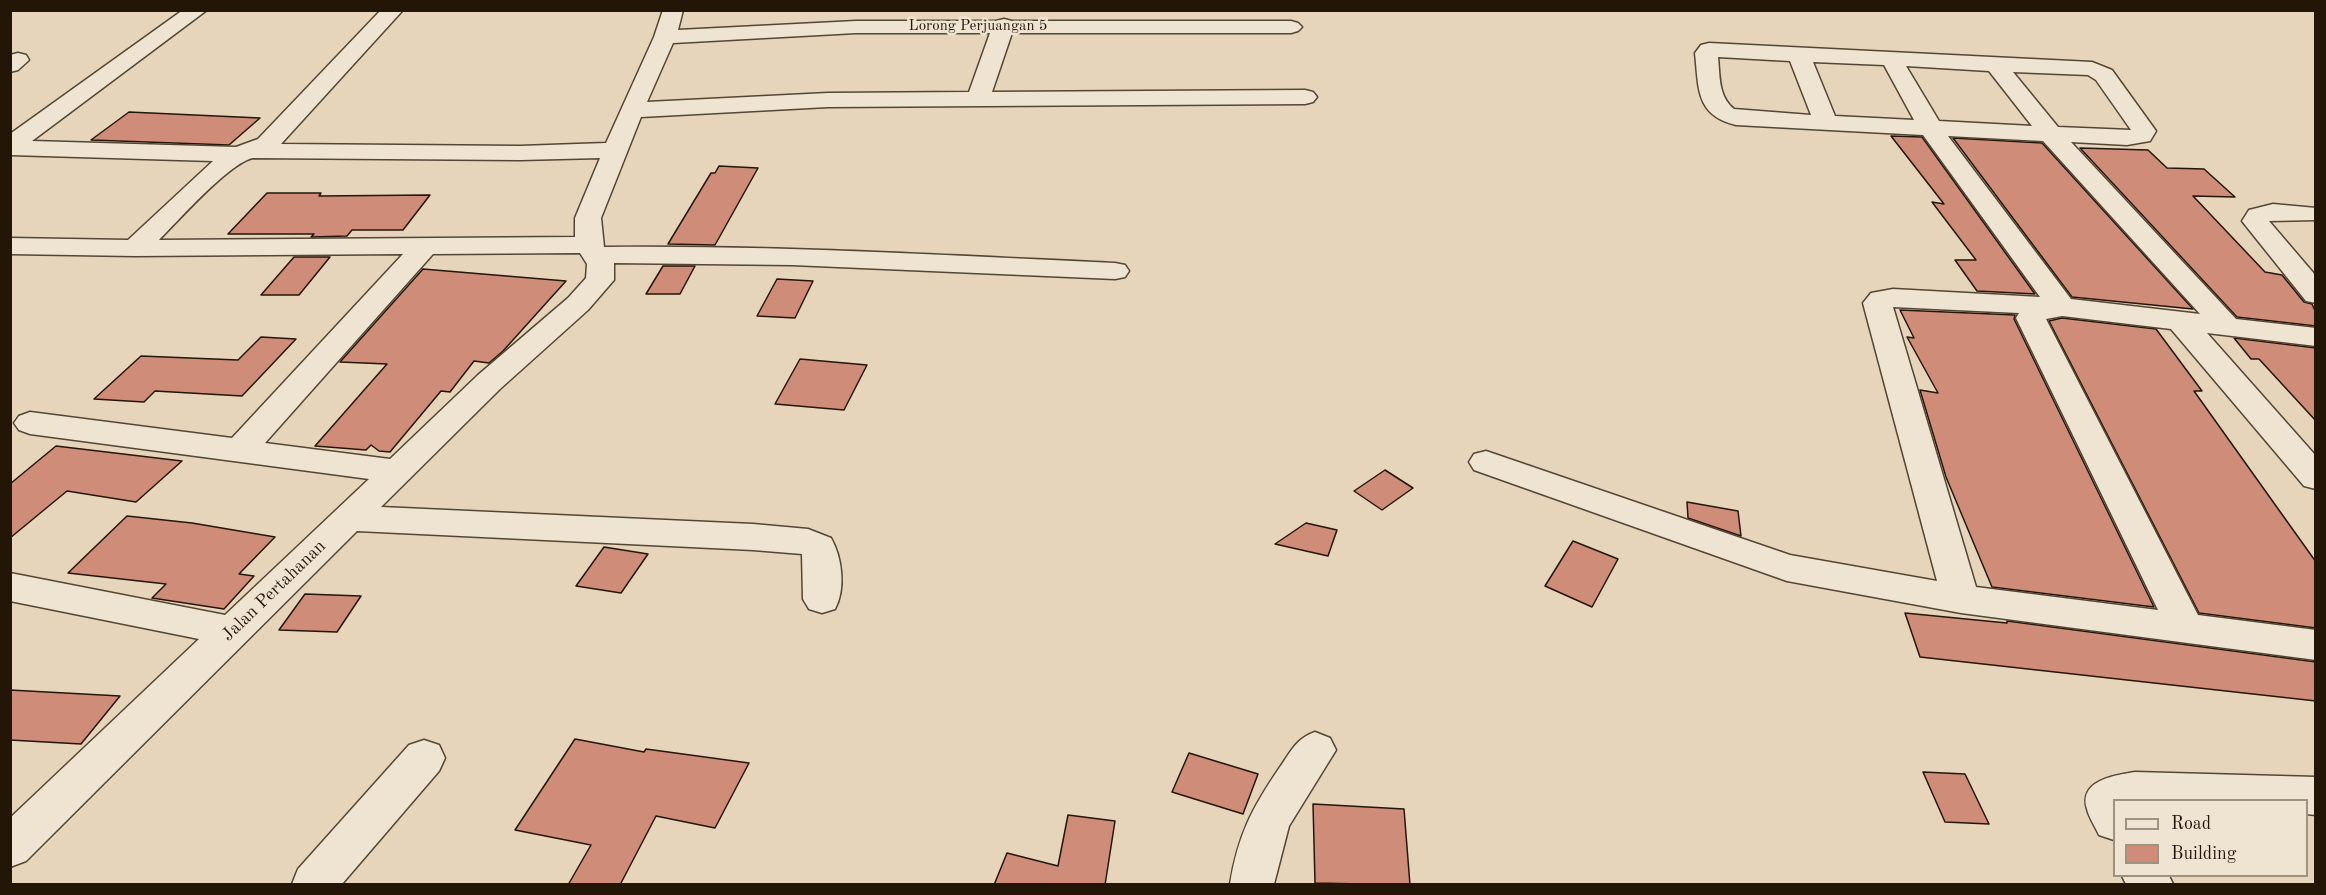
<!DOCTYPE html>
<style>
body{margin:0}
#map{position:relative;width:2326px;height:895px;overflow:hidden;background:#e6d5ba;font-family:"Old Standard TT",serif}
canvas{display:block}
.frame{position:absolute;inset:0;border:12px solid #241607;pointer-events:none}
.legend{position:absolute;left:2113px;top:799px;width:195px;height:78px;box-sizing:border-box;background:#efe4d2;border:2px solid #9e9281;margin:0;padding:8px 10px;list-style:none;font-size:18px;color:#241607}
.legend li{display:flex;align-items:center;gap:12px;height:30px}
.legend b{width:30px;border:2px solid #9e9281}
</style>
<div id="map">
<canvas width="2326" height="895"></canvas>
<div class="frame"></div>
<ul class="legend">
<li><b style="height:8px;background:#efe4d2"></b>Road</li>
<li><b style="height:16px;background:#cf8c78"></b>Building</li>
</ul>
</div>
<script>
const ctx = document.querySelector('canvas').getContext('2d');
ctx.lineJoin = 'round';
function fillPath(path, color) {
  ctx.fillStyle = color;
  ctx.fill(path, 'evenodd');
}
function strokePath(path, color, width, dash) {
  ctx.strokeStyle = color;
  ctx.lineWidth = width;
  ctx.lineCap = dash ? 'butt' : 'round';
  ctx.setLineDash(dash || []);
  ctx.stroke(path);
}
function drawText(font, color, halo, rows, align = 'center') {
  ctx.font = font + ' "Old Standard TT",serif';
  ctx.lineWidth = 5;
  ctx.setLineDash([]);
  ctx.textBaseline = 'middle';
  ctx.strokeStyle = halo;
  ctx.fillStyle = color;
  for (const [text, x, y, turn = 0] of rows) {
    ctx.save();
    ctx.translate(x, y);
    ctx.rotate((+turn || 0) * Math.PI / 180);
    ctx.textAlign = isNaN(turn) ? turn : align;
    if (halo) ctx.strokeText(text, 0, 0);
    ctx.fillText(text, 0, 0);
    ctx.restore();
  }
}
const building = new Path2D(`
 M 129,112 L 260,118 L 229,145 L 91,140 Z
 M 1891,136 L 1922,137 L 2035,294 L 1977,291 L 1955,260 L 1976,260 L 1932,202 L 1944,204 Z
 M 1953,138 L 2042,143 L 2193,309 L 2072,297 Z
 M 2080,148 L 2148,150 L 2167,168 L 2204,169 L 2235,197 L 2193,196 L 2265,272 L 2282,275 L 2304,302 L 2312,304 L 2316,313 L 2316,326 L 2237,317 Z
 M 719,166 L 758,168 L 715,245 L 668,244 L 711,173 L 715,173 Z
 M 267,193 L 321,193 L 319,196 L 430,195 L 403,230 L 352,230 L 347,236 L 311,237 L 314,234 L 228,234 Z
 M 294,257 L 330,257 L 299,295 L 261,295 Z
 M 663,266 L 695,266 L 680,294 L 646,294 Z
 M 423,269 L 566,281 L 503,351 L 489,363 L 474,361 L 450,392 L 441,391 L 390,452 L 379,451 L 371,445 L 366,450 L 315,446 L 387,364 L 340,362 Z
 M 777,279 L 813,281 L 795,318 L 757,316 Z
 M 1900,310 L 2015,315 L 2014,319 L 2154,607 L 1992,587 L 1946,477 L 1920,390 L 1938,393 L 1907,337 L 1914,338 Z
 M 2062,318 L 2156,329 L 2202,391 L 2194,391 L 2316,562 L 2316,628 L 2199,613 L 2049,321 Z
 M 261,337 L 296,339 L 242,396 L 155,391 L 144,402 L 94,399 L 141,356 L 238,360 Z
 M 2234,338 L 2316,348 L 2316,421 L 2259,359 L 2251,359 Z
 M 800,359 L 867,365 L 844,410 L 775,404 Z
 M 56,446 L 182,461 L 136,502 L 67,491 L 10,538 L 10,484 Z
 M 1385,470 L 1413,488 L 1382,510 L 1354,491 Z
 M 1687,502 L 1738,511 L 1741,536 L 1688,518 Z
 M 127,516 L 192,523 L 275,537 L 239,574 L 254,576 L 224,609 L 152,598 L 166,584 L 68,573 Z
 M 1306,523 L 1337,530 L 1328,556 L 1275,544 Z
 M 1573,541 L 1618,559 L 1592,607 L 1545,586 Z
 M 604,547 L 648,554 L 621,593 L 576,586 Z
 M 305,594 L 361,596 L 337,632 L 279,630 Z
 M 1905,613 L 2007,623 L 2007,621 L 2316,662 L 2316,701 L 1920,657 Z
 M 10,690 L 120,696 L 81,744 L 10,740 Z
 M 575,739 L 644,752 L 646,749 L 749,763 L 715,828 L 656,816 L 620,885 L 568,885 L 591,845 L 515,830 Z
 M 1189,753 L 1258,774 L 1243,814 L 1172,792 Z
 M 1923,772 L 1965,774 L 1989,824 L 1945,822 Z
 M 1313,804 L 1404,809 L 1410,885 L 1315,883 Z
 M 1068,815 L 1115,821 L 1105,885 L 994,885 L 1007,853 L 1058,866 Z`);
fillPath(building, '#cf8c78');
strokePath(building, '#241607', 1.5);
const street = new Path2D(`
 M 183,10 L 207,10 L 32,141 L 236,147 L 258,139 L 381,10 L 403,10 L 281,144 L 520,146 L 606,143 L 654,37 L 663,10 L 683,10 L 678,30 L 856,21 L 996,21 L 1004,19 L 1012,21 L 1291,21 L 1298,23 L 1302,27 L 1298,31 L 1291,33 L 1012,33 L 992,92 L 1305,90 L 1313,92 L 1317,97 L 1313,102 L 1305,104 L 828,107 L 641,117 L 601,218 L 604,247 C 774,245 945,255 1115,263 L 1125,265 L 1129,271 L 1125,277 L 1115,279 L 792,265 L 614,263 L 614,280 L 588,310 L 500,389 L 381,507 L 753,524 L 808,529 L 831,538 C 842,557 846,589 835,609 L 822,613 L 809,609 L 803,599 L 802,554 L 753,550 L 357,531 L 26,861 L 10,867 L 10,818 L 199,639 L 10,601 L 10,573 L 225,615 L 369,479 L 30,434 L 19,430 L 14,423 L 19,416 L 30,412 L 232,438 L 403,254 L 135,256 L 10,254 L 10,238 L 128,240 L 213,161 L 10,155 L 10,134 ZM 856,33 L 990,33 L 969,92 L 828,93 L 647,102 L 673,43 ZM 253,158 L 520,160 L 600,158 L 575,218 L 575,237 L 159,240 C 178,221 229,163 253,158 ZM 580,253 L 587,264 L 586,278 L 568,298 L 478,375 L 390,459 L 265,443 L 433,254 Z
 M 1709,43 L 2092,62 L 2112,70 L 2156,131 L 2150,141 L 2127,145 L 2071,142 L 2236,319 L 2316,328 L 2316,346 L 2207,333 L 2316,456 L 2316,489 L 2304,486 L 2171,329 L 2062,316 L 2046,319 L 2198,615 L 2316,630 L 2316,660 L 1961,613 L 1787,581 L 1474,470 L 1469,462 L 1474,454 L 1486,451 L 1790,555 L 1937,581 L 1863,303 L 1871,293 L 1893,289 L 2040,297 L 1923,135 L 1736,125 C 1695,115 1699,88 1695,53 L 1701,45 ZM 1718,57 L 1790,61 L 1811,115 L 1734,109 C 1718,96 1720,76 1718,57 ZM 1813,62 L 1884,65 L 1914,120 L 1835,116 ZM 1906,66 L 1989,71 L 2032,126 L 1939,121 ZM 2013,72 L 2088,75 L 2096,80 L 2131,130 L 2058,127 ZM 1948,136 L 2043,141 L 2200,314 L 2071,299 ZM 1893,307 L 2019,313 L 2016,318 L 2158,610 L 1976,587 Z
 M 18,53 L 26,55 L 29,60 L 18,70 L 10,72 L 10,55 Z
 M 2273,204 L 2316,208 L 2316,220 L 2269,221 L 2316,276 L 2316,303 L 2306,301 L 2242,221 L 2249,210 Z
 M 1315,732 L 1330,738 L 1336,750 L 1289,826 L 1274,884 L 1230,884 C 1238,835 1252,808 1280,767 C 1292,750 1296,739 1315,732 Z
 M 424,740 L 439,745 L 445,758 L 439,771 L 342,884 L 292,884 L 298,869 L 409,745 Z
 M 2135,772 L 2316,777 L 2316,815 L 2306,814 L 2306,800 L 2114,800 L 2114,840 L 2099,835 C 2095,826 2089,818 2087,809 C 2078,780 2116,775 2135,772 Z
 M 2122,876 L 2169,876 L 2173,884 L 2126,884 Z`);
strokePath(street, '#544634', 3);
fillPath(street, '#efe4d2');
drawText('15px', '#241607', '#efe4d2', [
 ["Lorong Perjuangan 5",978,26]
]);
drawText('18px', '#241607', '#efe4d2', [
 ["Jalan Pertahanan",274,591,-44]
]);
</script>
